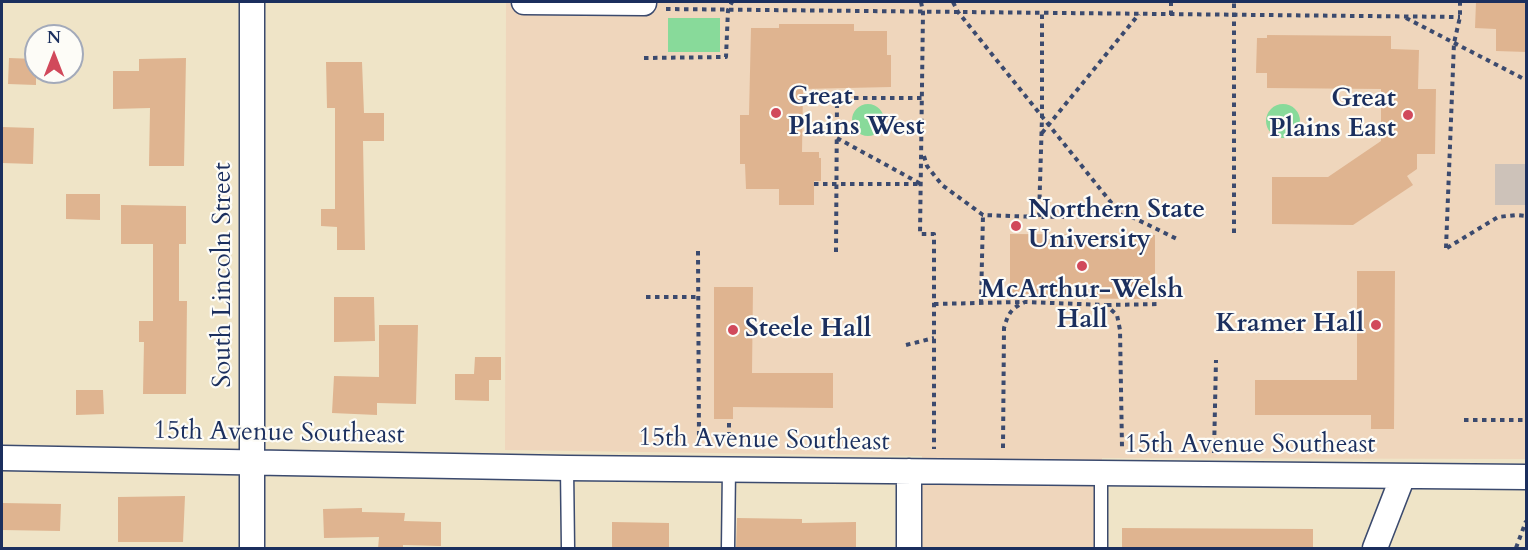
<!DOCTYPE html>
<style>
body{margin:0}
#map{position:relative;width:1528px;height:550px;overflow:hidden;background:#efe4c7;font-family:Cardo,serif}
canvas{display:block}
.frame{position:absolute;inset:0;border:3px solid #1b2f5e;pointer-events:none}
.north{position:absolute;left:24px;top:24px;width:60px;height:60px;box-sizing:border-box;background:#fdfcf7;border:2px solid #a3aaba;border-radius:50%;rotate:0deg;font-size:16px;font-weight:700;line-height:24px;text-align:center;color:#1b2f5e}
.north::after{content:'';display:block;margin:auto;width:21px;height:27px;background:#d1495b;clip-path:polygon(50% 0,100% 100%,50% 72%,0 100%)}
</style>
<div id="map">
<canvas width="1528" height="550"></canvas>
<div class="frame"></div>
<div class="north">N</div>
</div>
<script>
const ctx = document.querySelector('canvas').getContext('2d');
ctx.lineJoin = 'round';
function fillPath(path, color) {
  ctx.fillStyle = color;
  ctx.fill(path, 'evenodd');
}
function strokePath(path, color, width, dash) {
  ctx.strokeStyle = color;
  ctx.lineWidth = width;
  ctx.lineCap = dash ? 'butt' : 'round';
  ctx.setLineDash(dash || []);
  ctx.stroke(path);
}
function drawText(font, color, halo, rows, align = 'center') {
  ctx.font = font + ' Cardo,serif';
  ctx.lineWidth = 4.5;
  ctx.setLineDash([]);
  ctx.textBaseline = 'middle';
  ctx.strokeStyle = halo;
  ctx.fillStyle = color;
  for (const [text, x, y, turn = 0] of rows) {
    ctx.save();
    ctx.translate(x, y);
    ctx.rotate((+turn || 0) * Math.PI / 180);
    ctx.textAlign = isNaN(turn) ? turn : align;
    if (halo) ctx.strokeText(text, 0, 0);
    ctx.fillText(text, 0, 0);
    ctx.restore();
  }
}
fillPath(new Path2D(`
 M 506,2 L 1526,2 L 1526,459 L 1102,458 L 1101,548 L 921,548 L 922,456 L 505,450 Z`), '#efd6bc');
fillPath(new Path2D(`
 M 1495,164 L 1526,164 L 1526,205 L 1495,205 Z`), '#cdc2b9');
fillPath(new Path2D(`
 M 668,18 L 720,18 L 720,52 L 668,52 Z
 M1266 121a17 17 0 1 1 34 0a17 17 0 1 1-34 0Z
 M852 120a16 16 0 1 1 32 0a16 16 0 1 1-32 0Z`), '#88da9a');
fillPath(new Path2D(`
 M 1476,2 L 1527,2 L 1527,52 L 1496,51 L 1496,29 L 1475,28 Z
 M 779,24 L 854,24 L 854,31 L 887,31 L 887,55 L 891,55 L 891,87 L 803,89 L 802,152 L 819,152 L 819,158 L 821,158 L 821,181 L 814,181 L 814,205 L 779,205 L 779,189 L 746,189 L 745,164 L 740,164 L 740,115 L 749,115 L 751,28 L 779,28 Z
 M 1267,35 L 1391,36 L 1391,49 L 1419,50 L 1418,89 L 1436,89 L 1435,154 L 1417,154 L 1417,169 L 1407,176 L 1413,185 L 1353,225 L 1272,224 L 1272,177 L 1328,177 L 1381,141 L 1381,89 L 1267,88 L 1267,73 L 1256,73 L 1257,38 L 1267,38 Z
 M 9,58 L 36,59 L 36,85 L 8,84 Z
 M 186,58 L 184,166 L 149,166 L 150,108 L 113,109 L 113,71 L 139,71 L 139,59 Z
 M 326,62 L 362,62 L 364,113 L 384,113 L 384,141 L 363,141 L 365,250 L 337,250 L 337,227 L 321,226 L 321,209 L 335,209 L 335,108 L 327,108 Z
 M 2,127 L 34,128 L 33,164 L 2,163 Z
 M 66,194 L 100,194 L 100,220 L 66,219 Z
 M 121,205 L 186,206 L 186,244 L 179,244 L 179,301 L 187,301 L 186,394 L 143,394 L 144,342 L 139,342 L 139,321 L 153,321 L 153,244 L 121,244 Z
 M 1010,234 L 1155,235 L 1155,299 L 1010,298 Z
 M 1357,271 L 1395,271 L 1394,429 L 1371,429 L 1371,415 L 1255,415 L 1255,380 L 1357,380 Z
 M 714,287 L 753,287 L 752,373 L 833,373 L 833,408 L 733,407 L 733,419 L 714,419 Z
 M 334,297 L 374,297 L 375,341 L 334,342 Z
 M 379,325 L 418,325 L 416,404 L 377,403 L 377,415 L 332,413 L 334,376 L 379,377 Z
 M 475,357 L 501,357 L 501,380 L 489,380 L 489,401 L 455,400 L 455,374 L 474,374 Z
 M 76,390 L 103,390 L 104,414 L 76,415 Z
 M 185,496 L 183,542 L 118,542 L 118,497 Z
 M 2,503 L 61,504 L 60,531 L 2,530 Z
 M 362,508 L 362,512 L 405,513 L 404,521 L 441,522 L 441,546 L 403,545 L 403,549 L 378,549 L 379,537 L 324,538 L 323,509 Z
 M 737,518 L 802,519 L 802,523 L 856,522 L 856,549 L 736,549 Z
 M 612,522 L 669,523 L 669,549 L 612,549 Z
 M 1122,528 L 1313,529 L 1313,549 L 1122,549 Z`), '#dfb490');
const lane = new Path2D(`
 M 567,468 L 568,548
 M 1101,473 L 1101,548
 M 728,548 L 729,469`);
const street = new Path2D(`
 M 252,2 L 252,548
 M 524,2 L 644,3
 M 2,458 L 567,468 L 1526,477
 M 909,471 L 909,548
 M 1375,548 L 1403,476`);
strokePath(lane, '#3b4a6e', 15);
strokePath(street, '#3b4a6e', 27);
strokePath(new Path2D(`
 M 921,2 L 923,12 L 920,234 L 934,234 L 934,449
 M 953,2 L 958,12 L 1122,216
 M 666,9 L 1460,17
 M 1171,15 L 1171,2
 M 1406,18 L 1526,80
 M 644,58 L 726,57 L 728,10 L 732,2
 M 1042,133 L 1139,14
 M 837,138 L 921,184
 M 924,156 L 927,166 L 942,185 L 983,215 L 1039,217 L 1130,216 L 1177,239
 M 814,184 L 921,184
 M 1039,217 L 1042,117 L 1042,13
 M 1234,233 L 1234,2
 M 1446,248 L 1454,43 L 1460,17 L 1460,2
 M 1447,248 L 1498,217 L 1516,215 L 1526,216
 M 698,251 L 699,439
 M 836,252 L 837,98 L 922,98
 M 646,297 L 697,297
 M 981,303 L 983,215
 M 934,304 L 1021,302
 M 1107,305 L 1159,304
 M 906,345 L 934,338
 M 1464,420 L 1526,420
 M 729,423 L 729,447
 M 1003,448 L 1004,328 C 1008,314 1011,308 1025,302 L 1106,305 L 1117,315 L 1120,330 L 1122,447
 M 1214,453 L 1216,360
 M 1516,548 L 1526,521`), '#3b4a6e', 4, [4.5, 4.5]);
strokePath(lane, '#fff', 12);
strokePath(street, '#fff', 24);
for (const [x, y, r, color] of [
 [776,113,6,"#d1495b"],
 [1408,115,6,"#d1495b"],
 [1016,226,6,"#d1495b"],
 [1082,266,6,"#d1495b"],
 [1376,325,6,"#d1495b"],
 [733,330,6,"#d1495b"]
]) {
  const dot = new Path2D();
  dot.arc(x, y, r, 0, 2 * Math.PI);
  ctx.fillStyle = color;
  ctx.fill(dot);
  strokePath(dot, '#fdfcf7', 2);
}
drawText('bold 26px', '#1b2f5e', '#fdfcf7', [
 ["Great",788,98],
 ["Plains West",788,128],
 ["Great",1396,100,"right"],
 ["Plains East",1396,130,"right"],
 ["Northern State",1028,211],
 ["University",1028,241],
 ["McArthur-Welsh",1082,291,"center"],
 ["Hall",1082,321,"center"],
 ["Kramer Hall",1364,325,"right"],
 ["Steele Hall",745,330]
], 'left');
drawText('26px', '#1b2f5e', '#fdfcf7', [
 ["South Lincoln Street",224,275,-90],
 ["15th Avenue Southeast",279,434,1],
 ["15th Avenue Southeast",764,441,1],
 ["15th Avenue Southeast",1250,446]
]);
</script>
